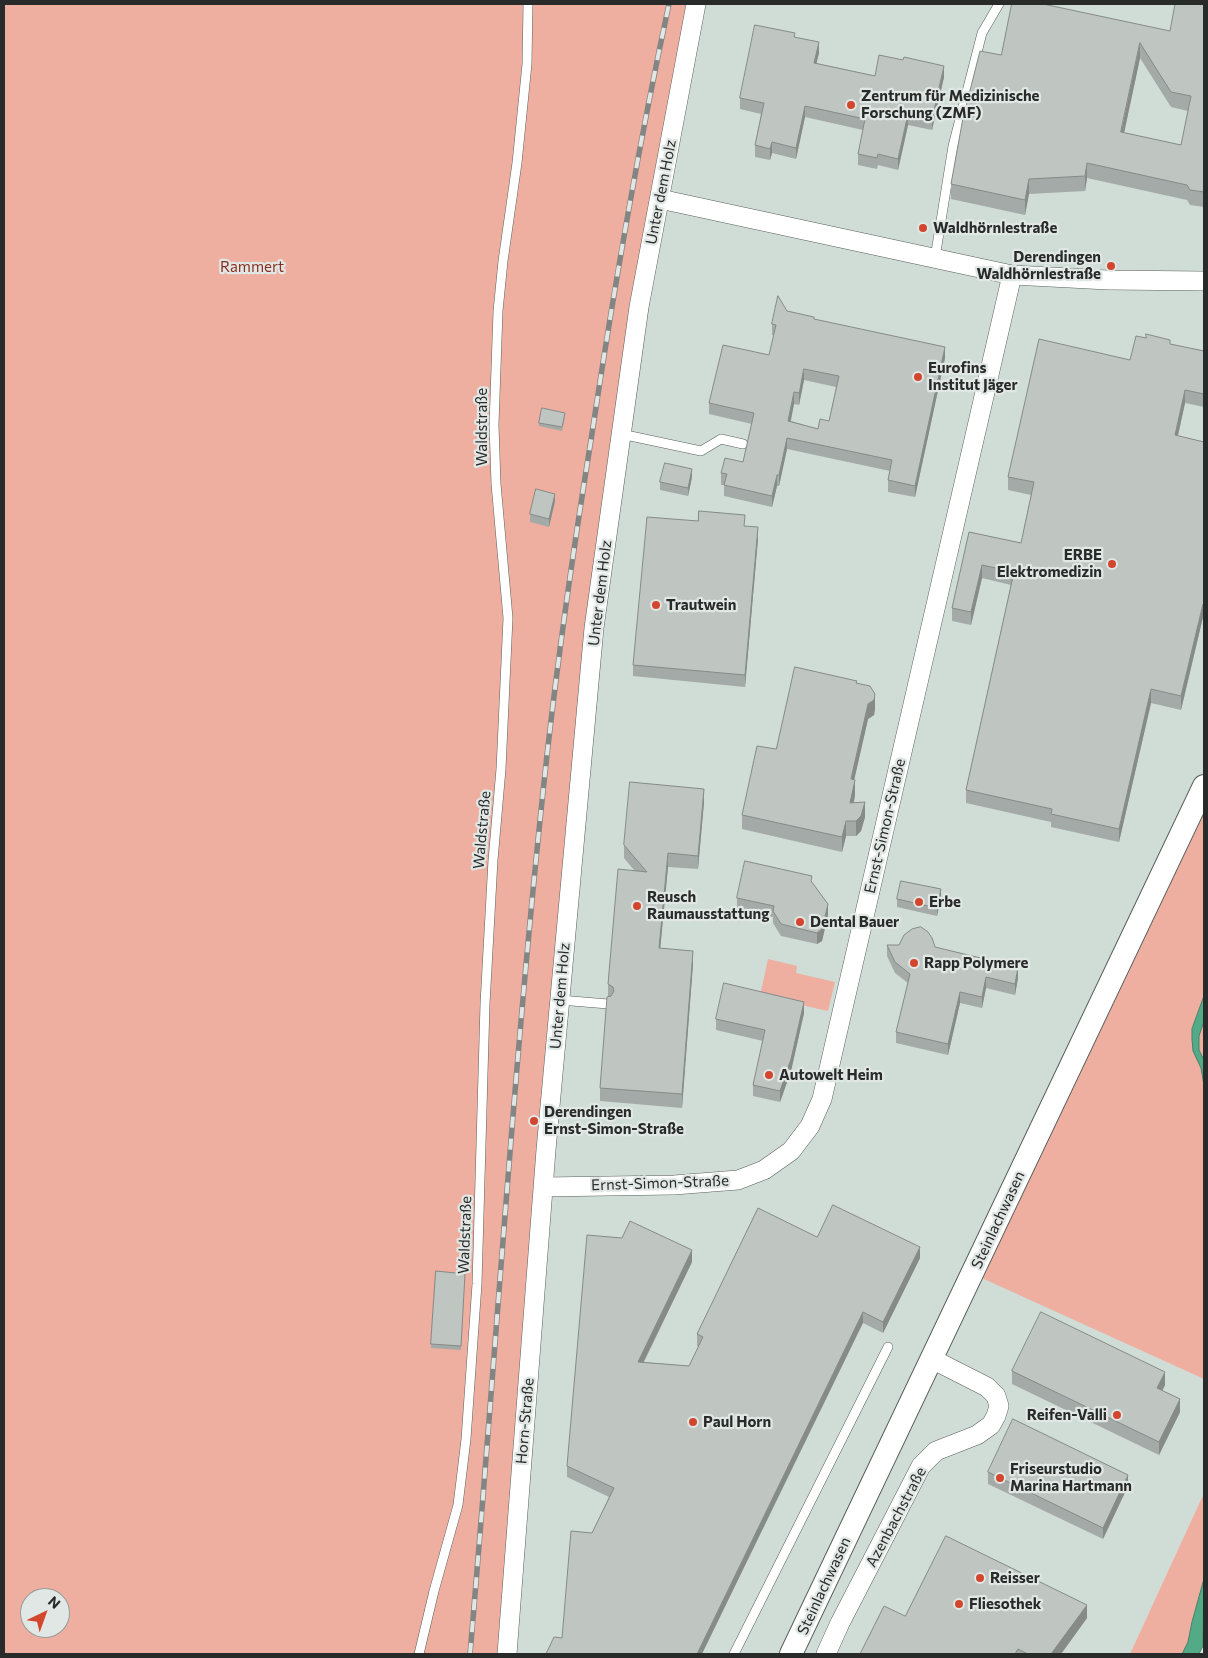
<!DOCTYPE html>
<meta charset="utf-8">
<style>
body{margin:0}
#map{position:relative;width:1208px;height:1658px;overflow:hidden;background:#e0e7e4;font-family:Commissioner,sans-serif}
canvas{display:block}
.frame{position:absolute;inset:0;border:5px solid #292b2a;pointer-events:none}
.north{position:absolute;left:20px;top:1588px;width:50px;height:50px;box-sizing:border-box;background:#e0e7e4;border:1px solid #979c9a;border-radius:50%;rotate:42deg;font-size:14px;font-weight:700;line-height:20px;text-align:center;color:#292b2a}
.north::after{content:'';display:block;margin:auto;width:18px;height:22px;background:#d2462e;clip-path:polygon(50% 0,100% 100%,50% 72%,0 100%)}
</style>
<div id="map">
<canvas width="1208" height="1658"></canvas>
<div class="frame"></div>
<div class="north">N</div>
</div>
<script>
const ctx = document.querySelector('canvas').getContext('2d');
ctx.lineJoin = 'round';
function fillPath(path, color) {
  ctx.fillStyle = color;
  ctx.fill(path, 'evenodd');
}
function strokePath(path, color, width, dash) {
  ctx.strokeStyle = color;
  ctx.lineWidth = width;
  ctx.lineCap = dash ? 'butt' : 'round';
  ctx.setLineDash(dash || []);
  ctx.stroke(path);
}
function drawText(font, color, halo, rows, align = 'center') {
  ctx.font = font + ' Commissioner,sans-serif';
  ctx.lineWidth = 4.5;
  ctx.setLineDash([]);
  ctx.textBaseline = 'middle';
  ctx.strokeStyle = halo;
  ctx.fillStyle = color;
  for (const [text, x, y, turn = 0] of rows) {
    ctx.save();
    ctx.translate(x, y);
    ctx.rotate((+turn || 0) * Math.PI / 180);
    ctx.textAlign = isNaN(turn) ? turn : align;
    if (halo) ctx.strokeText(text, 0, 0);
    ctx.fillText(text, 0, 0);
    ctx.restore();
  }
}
fillPath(new Path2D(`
 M 696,4 L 1204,4 L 1204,786 L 973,1273 L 1204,1379 L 1204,1493 L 1130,1654 L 507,1654 L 594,628 Z`), '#cfddd6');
fillPath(new Path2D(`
 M 4,4 L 696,4 L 623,419 L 507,1654 L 4,1654 ZM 30,1598 L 60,1598 L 60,1628 L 30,1628 Z
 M 1204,786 L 1204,1379 L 973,1274 Z
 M 768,959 L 797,966 L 796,973 L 835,982 L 828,1011 L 760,996 Z
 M 1204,1493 L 1204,1634 L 1195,1654 L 1130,1654 Z`), '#eeaea0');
const water = new Path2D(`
 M 1204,996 L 1204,1021 L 1199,1036 L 1199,1050 L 1204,1060 L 1204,1085 L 1201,1068 L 1193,1051 L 1192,1039 L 1192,1029 Z
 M 1204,1579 L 1203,1646 L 1199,1654 L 1182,1654 L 1188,1642 L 1192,1622 Z`);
fillPath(water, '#53aa87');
strokePath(water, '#46846b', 1);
const service = new Path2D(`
 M 935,258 L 953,146 L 982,33 L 999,4
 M 621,434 L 701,451 L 721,439 L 743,444
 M 560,1000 L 608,1004
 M 419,1654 L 434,1591 L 458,1505 L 466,1439 L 477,1284 L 485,1004 L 493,860 L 501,769 L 508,618 L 496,484 L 494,425 L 498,311 L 503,261 L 517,163 L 527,64 L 528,4
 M 734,1654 L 888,1347`);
const minor = new Path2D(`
 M 660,199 L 1012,275 L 1108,280 L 1204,281
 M 544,1187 L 674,1185 L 738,1180 L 764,1170 L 791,1151 L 810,1126 L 822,1099 L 1012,275
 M 507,1654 L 546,1150 L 594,628 L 639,307 L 696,4
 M 826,1654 L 840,1623 L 921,1466 L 936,1451 L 977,1435 L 991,1425 L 996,1416 L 999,1406 L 996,1396 L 987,1387 L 932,1359`);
const tertiary = new Path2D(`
 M 791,1654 L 1204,786`);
strokePath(service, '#59605c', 10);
strokePath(minor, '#59605c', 20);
strokePath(tertiary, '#59605c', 24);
strokePath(service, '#fff', 9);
strokePath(minor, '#fff', 19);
strokePath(tertiary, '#fff', 22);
const rail = new Path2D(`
 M 470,1654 C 496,1354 514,1054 547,755 C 559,649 574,545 591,440 C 613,294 638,148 669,4`);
strokePath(rail, '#818583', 5.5);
strokePath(rail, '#e0e7e4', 4, [11]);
fillPath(new Path2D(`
 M 1204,4 L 1204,207 L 1190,205 L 1187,200 L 1087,178 L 1085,191 L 1029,194 L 1025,215 L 951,199 L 951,184 L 1001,55 L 1170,31 ZM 1140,58 L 1171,107 L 1188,111 L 1181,145 L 1124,133 Z
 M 795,37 L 819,53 L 816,63 L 875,76 L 944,77 L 932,130 L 908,125 L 898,170 L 878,165 L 877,169 L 858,165 L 858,154 L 863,130 L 805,117 L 796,159 L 772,153 L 770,160 L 755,157 L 755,145 L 761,114 L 740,109 L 740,98 Z
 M 787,311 L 945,358 L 915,497 L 888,492 L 888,480 L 890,471 L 787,449 L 779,486 L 777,486 L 772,507 L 724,496 L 724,485 L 721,485 L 721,473 L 743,462 L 752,424 L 709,414 L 709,403 L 769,355 L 774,335 L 772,335 L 772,324 ZM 804,380 L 836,387 L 829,421 L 818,429 L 791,421 L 794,404 L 799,405 Z
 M 1170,344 L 1204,351 L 1204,407 L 1185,403 L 1178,436 L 1204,442 L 1204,617 L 1203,617 L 1181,710 L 1151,703 L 1119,842 L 1051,827 L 1051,822 L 966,803 L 966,790 L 1011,585 L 982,578 L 971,625 L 952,621 L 952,608 L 969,532 L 1021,543 L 1031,495 L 1008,490 L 1008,477 L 1130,360 Z
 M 565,417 L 562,431 L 539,426 L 539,423 Z
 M 692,477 L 688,496 L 660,490 L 660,482 Z
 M 555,501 L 549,527 L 530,522 L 530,514 Z
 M 745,526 L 758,539 L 745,687 L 633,676 L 633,665 Z
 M 857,683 L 875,709 L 874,715 L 868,719 L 854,780 L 855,795 L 854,803 L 865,817 L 861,831 L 856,836 L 846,836 L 842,852 L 742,829 L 742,815 L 776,749 Z
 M 704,802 L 698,869 L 668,867 L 660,948 L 693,964 L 682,1108 L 600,1101 L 600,1088 L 608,996 L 608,984 L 634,870 L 624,858 L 624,845 Z
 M 812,882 L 828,915 L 822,941 L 817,944 L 781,936 L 773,923 L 773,917 L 737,909 L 737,898 Z
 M 941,897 L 937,916 L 897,907 L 897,899 Z
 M 887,945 L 935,947 L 1018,978 L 1015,995 L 986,988 L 982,1008 L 960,1003 L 948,1055 L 896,1043 L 896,1032 L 908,983 L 895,973 L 887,956 Z
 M 804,1013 L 791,1071 L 780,1102 L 753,1096 L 753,1085 L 763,1041 L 716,1030 L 716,1019 Z
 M 817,1237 L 920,1258 L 883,1333 L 863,1323 L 562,1638 L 592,1533 L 609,1497 L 567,1477 L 567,1466 L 692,1262 L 644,1362 L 689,1366 L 699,1346 L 697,1346 L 697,1334 Z
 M 436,1271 L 465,1274 L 461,1350 L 431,1348 Z
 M 1012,1371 L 1165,1385 L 1162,1391 L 1180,1412 L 1159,1455 L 1012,1384 Z
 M 988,1472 L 1128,1486 L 1103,1539 L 988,1484 Z
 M 905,1616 L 1087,1618 L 1061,1654 L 860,1654 Z`), '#a4aaa7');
fillPath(new Path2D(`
 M 819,42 L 819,53 L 814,74 L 814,63 Z
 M 1140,43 L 1140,58 L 1121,147 L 1121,132 Z
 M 944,66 L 944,77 L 932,130 L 932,119 Z
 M 805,106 L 805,117 L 796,159 L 796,148 Z
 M 908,114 L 908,125 L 898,170 L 898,159 Z
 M 772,142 L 772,153 L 770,160 L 770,149 Z
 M 1087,163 L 1087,178 L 1085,191 L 1085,176 Z
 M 1029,179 L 1029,194 L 1025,215 L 1025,200 Z
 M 945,347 L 945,358 L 915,497 L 915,486 Z
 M 804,369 L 804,380 L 799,405 L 799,393 Z
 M 1185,390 L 1185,403 L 1175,448 L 1175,435 Z
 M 794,392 L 794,404 L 788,432 L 788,421 Z
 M 787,438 L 787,449 L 779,486 L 779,475 Z
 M 692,469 L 692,477 L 688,496 L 688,488 Z
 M 777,475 L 777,486 L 772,507 L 772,496 Z
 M 555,494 L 555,501 L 549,527 L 549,519 Z
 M 758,527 L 758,539 L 745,687 L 745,675 Z
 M 982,565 L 982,578 L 971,625 L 971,612 Z
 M 1203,604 L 1203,617 L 1181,710 L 1181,696 Z
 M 1151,689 L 1151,703 L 1119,842 L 1119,829 Z
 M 875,694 L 875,709 L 874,715 L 868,719 L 851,794 L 851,779 L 868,704 Z
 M 855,780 L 855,795 L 850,818 L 850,803 Z
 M 704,789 L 704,802 L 698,869 L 698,856 Z
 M 865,802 L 865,817 L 861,831 L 856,836 L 856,821 Z
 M 846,821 L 846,836 L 842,852 L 842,837 Z
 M 668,853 L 668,867 L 659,962 L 659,948 Z
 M 941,889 L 941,897 L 937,916 L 937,908 Z
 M 828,904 L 828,915 L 822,941 L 817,944 L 817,933 Z
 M 693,951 L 693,964 L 682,1108 L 682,1094 Z
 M 1018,967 L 1018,978 L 1015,995 L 1015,984 Z
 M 986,977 L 986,988 L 982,1008 L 982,997 Z
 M 960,992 L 960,1003 L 948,1055 L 948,1044 Z
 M 804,1002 L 804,1013 L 791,1071 L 780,1102 L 780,1091 Z
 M 920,1247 L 920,1258 L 883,1333 L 883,1322 Z
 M 692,1250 L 692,1262 L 638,1373 L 638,1362 Z
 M 863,1312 L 863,1323 L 702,1654 L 697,1654 Z
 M 1165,1372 L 1165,1385 L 1157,1401 L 1157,1388 Z
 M 1180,1399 L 1180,1412 L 1159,1455 L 1159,1442 Z
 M 1128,1475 L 1128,1486 L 1103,1539 L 1103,1528 Z
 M 1087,1605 L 1087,1618 L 1061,1654 L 1051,1654 Z`), '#868b88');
const building = new Path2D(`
 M 1012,4 L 1043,4 L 1170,31 L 1175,4 L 1204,4 L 1204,192 L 1190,190 L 1187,185 L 1087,163 L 1085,176 L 1029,179 L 1025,200 L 951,184 L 963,118 L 980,51 L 1001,55 ZM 1140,43 L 1171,92 L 1191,96 L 1181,145 L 1121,132 Z
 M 755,25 L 795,33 L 794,37 L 819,42 L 814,63 L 875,76 L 879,55 L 903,60 L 904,57 L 944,66 L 932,119 L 908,114 L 898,159 L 878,154 L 877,158 L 858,154 L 865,119 L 805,106 L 796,148 L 772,142 L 770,149 L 755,145 L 764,103 L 740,98 Z
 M 778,296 L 787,311 L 814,317 L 814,319 L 945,347 L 915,486 L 888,480 L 892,460 L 787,438 L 779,475 L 777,475 L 772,496 L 724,485 L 727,474 L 721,473 L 725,458 L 743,462 L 754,413 L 709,403 L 723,345 L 769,355 L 776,325 L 772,324 ZM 804,369 L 839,376 L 829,421 L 820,419 L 818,429 L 788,421 L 794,392 L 799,393 Z
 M 1146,334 L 1170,340 L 1170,344 L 1204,351 L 1204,394 L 1185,390 L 1175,435 L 1204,442 L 1204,604 L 1203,604 L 1181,696 L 1151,689 L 1119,829 L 1051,814 L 1052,809 L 966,790 L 1014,572 L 982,565 L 971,612 L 952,608 L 969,532 L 1021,543 L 1034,482 L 1008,477 L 1039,339 L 1130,360 L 1136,336 L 1146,338 Z
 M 542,408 L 565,413 L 562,427 L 539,423 Z
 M 665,463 L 692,469 L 688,488 L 660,482 Z
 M 536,489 L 555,494 L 549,519 L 530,514 Z
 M 699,511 L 745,515 L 744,526 L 758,527 L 745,675 L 633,665 L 647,517 L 698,521 Z
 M 795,667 L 857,681 L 856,683 L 870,686 L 875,694 L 874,700 L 868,704 L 851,779 L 855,780 L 850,803 L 865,802 L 861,816 L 856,821 L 846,821 L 842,837 L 742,815 L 757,746 L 776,749 Z
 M 630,782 L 704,789 L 698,856 L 668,853 L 659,948 L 693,951 L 682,1094 L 600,1088 L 607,997 L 611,996 L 614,991 L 613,987 L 608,984 L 618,869 L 647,872 L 624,845 Z
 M 745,861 L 812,876 L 811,881 L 828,904 L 822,929 L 817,933 L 781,924 L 773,911 L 774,906 L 737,898 Z
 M 901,881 L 941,889 L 937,908 L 897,899 Z
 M 921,927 L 928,932 L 932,938 L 935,947 L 1018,967 L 1015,984 L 986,977 L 982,997 L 960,992 L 948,1044 L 896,1032 L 910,974 L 895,962 L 887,945 L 899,945 L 904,935 L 912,929 Z
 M 724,983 L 804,1002 L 791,1059 L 780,1091 L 753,1085 L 765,1030 L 716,1019 Z
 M 833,1205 L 920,1247 L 883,1322 L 863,1312 L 697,1654 L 546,1654 L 554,1637 L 562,1638 L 571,1531 L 592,1533 L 614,1488 L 567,1466 L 587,1235 L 622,1238 L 630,1221 L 692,1250 L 638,1362 L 689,1366 L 703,1337 L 697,1334 L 758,1208 L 817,1237 Z
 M 436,1271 L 465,1274 L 461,1346 L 431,1344 Z
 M 1041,1312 L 1165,1372 L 1157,1388 L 1180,1399 L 1159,1442 L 1012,1371 Z
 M 1013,1419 L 1128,1475 L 1103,1528 L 988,1472 Z
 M 946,1536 L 1087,1605 L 1051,1654 L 1028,1654 L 1018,1649 L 1015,1654 L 860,1654 L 884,1606 L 905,1616 Z`);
fillPath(building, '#bfc6c2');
strokePath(building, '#868b88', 1);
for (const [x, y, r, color] of [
 [851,105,5,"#d2462e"],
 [923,228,5,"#d2462e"],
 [1111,266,5,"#d2462e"],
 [918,377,5,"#d2462e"],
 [1112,564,5,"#d2462e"],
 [656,605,5,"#d2462e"],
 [919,902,5,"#d2462e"],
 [637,906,5,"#d2462e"],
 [800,922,5,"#d2462e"],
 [914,963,5,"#d2462e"],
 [769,1075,5,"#d2462e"],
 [534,1121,5,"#d2462e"],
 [1117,1415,5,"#d2462e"],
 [693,1422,5,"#d2462e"],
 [1000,1478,5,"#d2462e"],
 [980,1578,5,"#d2462e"],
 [959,1604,5,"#d2462e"]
]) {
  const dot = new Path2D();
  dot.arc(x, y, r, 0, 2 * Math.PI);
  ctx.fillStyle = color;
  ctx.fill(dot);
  strokePath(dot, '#e0e7e4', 2);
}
drawText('bold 15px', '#292b2a', '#e0e7e4', [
 ["Zentrum für Medizinische",861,96],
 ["Forschung (ZMF)",861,113],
 ["Waldhörnlestraße",933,228],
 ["Derendingen",1101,257,"right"],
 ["Waldhörnlestraße",1101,274,"right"],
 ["Eurofins",928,368],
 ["Institut Jäger",928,385],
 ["ERBE",1102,555,"right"],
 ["Elektromedizin",1102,572,"right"],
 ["Trautwein",666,605],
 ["Reusch",647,897],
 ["Raumausstattung",647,914],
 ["Erbe",929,902],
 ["Dental Bauer",810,922],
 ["Rapp Polymere",924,963],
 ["Autowelt Heim",779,1075],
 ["Derendingen",544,1112],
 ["Ernst-Simon-Straße",544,1129],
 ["Reifen-Valli",1107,1415,"right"],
 ["Paul Horn",703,1422],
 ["Friseurstudio",1010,1469],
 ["Marina Hartmann",1010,1486],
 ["Reisser",990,1578],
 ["Fliesothek",969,1604]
], 'left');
drawText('15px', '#292b2a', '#e0e7e4', [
 ["Unter dem Holz",661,192,-79],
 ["Waldstraße",482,427,-90],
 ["Unter dem Holz",600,593,-83],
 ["Ernst-Simon-Straße",885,826,-77],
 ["Waldstraße",482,830,-85],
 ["Unter dem Holz",560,996,-85],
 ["Ernst-Simon-Straße",660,1183,-2],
 ["Steinlachwasen",998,1220,-65],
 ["Waldstraße",465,1235,-88],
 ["Horn-Straße",525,1421,-85],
 ["Azenbachstraße",896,1517,-62],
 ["Steinlachwasen",824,1586,-65]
]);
drawText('15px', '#8b2d1d', '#e0e7e4', [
 ["Rammert",252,267]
]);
</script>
